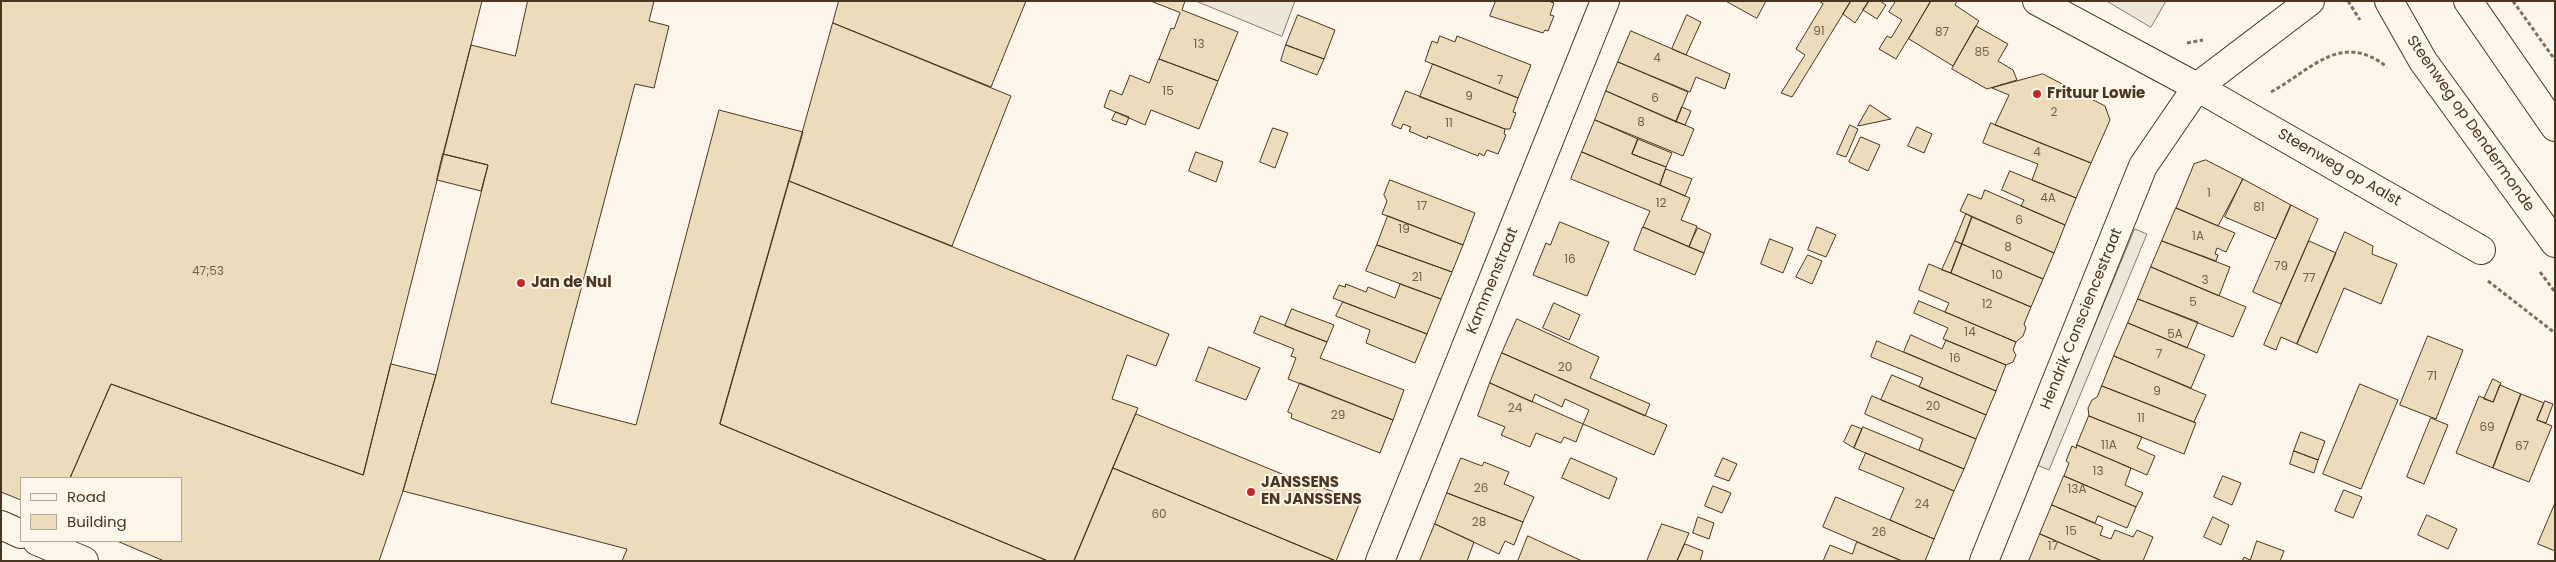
<!DOCTYPE html>
<style>
body{margin:0}
#map{position:relative;width:2556px;height:562px;overflow:hidden;background:#fbf6e9;font-family:Poppins,sans-serif}
canvas{display:block}
.frame{position:absolute;inset:0;border:2px solid #4a3520;pointer-events:none}
.legend{position:absolute;left:20px;top:477px;width:162px;height:65px;box-sizing:border-box;background:#fbf6e9;border:1px solid #b4a999;margin:0;padding:6px 9px;list-style:none;font-size:15px;color:#4a3520}
.legend li{display:flex;align-items:center;gap:10px;height:25px}
.legend b{width:25px;border:1px solid #b4a999}
</style>
<div id="map">
<canvas width="2556" height="562"></canvas>
<div class="frame"></div>
<ul class="legend">
<li><b style="height:6px;background:#fbf6e9"></b>Road</li>
<li><b style="height:14px;background:#ecdcbc"></b>Building</li>
</ul>
</div>
<script>
const ctx = document.querySelector('canvas').getContext('2d');
ctx.lineJoin = 'round';
function fillPath(path, color) {
  ctx.fillStyle = color;
  ctx.fill(path, 'evenodd');
}
function strokePath(path, color, width, dash) {
  ctx.strokeStyle = color;
  ctx.lineWidth = width;
  ctx.lineCap = dash ? 'butt' : 'round';
  ctx.setLineDash(dash || []);
  ctx.stroke(path);
}
function drawText(font, color, halo, rows, align = 'center') {
  ctx.font = font + ' Poppins,sans-serif';
  ctx.lineWidth = 4;
  ctx.setLineDash([]);
  ctx.textBaseline = 'middle';
  ctx.strokeStyle = halo;
  ctx.fillStyle = color;
  for (const [text, x, y, turn = 0] of rows) {
    ctx.save();
    ctx.translate(x, y);
    ctx.rotate((+turn || 0) * Math.PI / 180);
    ctx.textAlign = isNaN(turn) ? turn : align;
    if (halo) ctx.strokeText(text, 0, 0);
    ctx.fillText(text, 0, 0);
    ctx.restore();
  }
}
const parking = new Path2D(`
 M 1196,1 L 1295,1 L 1282,36 Z
 M 2107,1 L 2166,1 L 2151,27 Z
 M 2135,229 L 2147,234 L 2049,470 L 2037,465 Z`);
fillPath(parking, '#ede7d9');
strokePath(parking, '#887966', 1);
const building = new Path2D(`
 M 1,1 L 482,1 L 363,475 L 111,384 L 70,478 L 21,478 L 21,500 L 1,492 Z
 M 528,1 L 654,1 L 649,21 L 669,26 L 654,88 L 635,84 L 551,403 L 636,425 L 719,110 L 803,132 L 720,424 L 1048,561 L 622,561 L 627,549 L 403,491 L 436,375 L 488,165 L 443,154 L 471,45 L 515,56 Z
 M 839,1 L 1026,1 L 991,87 L 833,23 Z
 M 1151,1 L 1185,1 L 1182,10 L 1238,32 L 1218,81 L 1159,59 L 1171,28 L 1174,29 L 1180,13 Z
 M 1496,1 L 1548,1 L 1554,3 L 1550,15 L 1554,16 L 1548,31 L 1545,30 L 1543,33 L 1490,16 Z
 M 1726,1 L 1766,1 L 1757,18 Z
 M 1819,1 L 1851,1 L 1792,97 L 1781,93 L 1805,55 L 1796,49 L 1823,4 Z
 M 1851,1 L 1869,1 L 1855,23 L 1843,14 Z
 M 1869,1 L 1880,1 L 1886,5 L 1877,19 L 1863,10 Z
 M 1896,1 L 1931,1 L 1896,59 L 1879,49 L 1887,36 L 1891,38 L 1902,20 L 1889,12 Z
 M 1931,1 L 1957,1 L 1955,5 L 1979,21 L 1953,66 L 1909,39 Z
 M 1298,15 L 1335,30 L 1324,59 L 1286,45 Z
 M 1687,15 L 1701,22 L 1686,55 L 1672,49 Z
 M 833,23 L 1011,96 L 952,246 L 789,181 Z
 M 1976,26 L 2008,44 L 1998,61 L 2013,70 L 2017,80 L 1987,89 L 1952,69 Z
 M 1631,31 L 1730,74 L 1725,89 L 1696,77 L 1690,92 L 1618,62 Z
 M 1440,36 L 1455,42 L 1457,36 L 1531,65 L 1518,98 L 1425,61 L 1432,41 L 1437,43 Z
 M 1286,45 L 1324,59 L 1317,75 L 1281,61 Z
 M 1159,59 L 1218,81 L 1199,129 L 1151,110 L 1145,125 L 1104,107 L 1110,90 L 1122,95 L 1130,75 L 1149,83 Z
 M 1618,62 L 1688,92 L 1676,122 L 1606,91 Z
 M 1433,64 L 1518,98 L 1513,112 L 1516,113 L 1510,129 L 1505,129 L 1420,97 Z
 M 2043,74 L 2105,106 L 2110,120 L 2091,163 L 1995,125 L 2009,95 L 1992,88 Z
 M 1406,91 L 1505,129 L 1504,134 L 1506,135 L 1498,154 L 1487,150 L 1484,156 L 1479,153 L 1478,156 L 1428,136 L 1427,139 L 1409,131 L 1411,127 L 1403,124 L 1401,129 L 1392,125 Z
 M 1606,91 L 1694,129 L 1683,156 L 1595,120 Z
 M 1870,105 L 1891,119 L 1858,126 Z
 M 1682,107 L 1691,111 L 1685,125 L 1676,122 Z
 M 1116,112 L 1129,117 L 1126,125 L 1112,120 Z
 M 1595,120 L 1638,139 L 1632,154 L 1666,167 L 1660,185 L 1582,152 Z
 M 1991,123 L 2091,163 L 2076,198 L 2032,180 L 2038,164 L 1983,143 Z
 M 1850,125 L 1858,129 L 1846,157 L 1837,154 Z
 M 1917,127 L 1932,134 L 1924,153 L 1908,146 Z
 M 1273,128 L 1288,133 L 1275,168 L 1260,162 Z
 M 1861,137 L 1880,145 L 1868,171 L 1849,162 Z
 M 1638,139 L 1672,153 L 1666,167 L 1632,154 Z
 M 1196,152 L 1223,162 L 1216,182 L 1189,171 Z
 M 1582,152 L 1690,198 L 1681,220 L 1697,226 L 1689,247 L 1643,227 L 1650,211 L 1571,179 Z
 M 443,154 L 488,165 L 481,191 L 437,180 Z
 M 2206,160 L 2243,179 L 2218,226 L 2176,208 L 2194,164 Z
 M 1666,169 L 1692,179 L 1685,196 L 1660,185 Z
 M 2010,171 L 2076,198 L 2065,225 L 2021,206 L 2024,200 L 2002,190 Z
 M 2243,179 L 2291,205 L 2276,239 L 2225,217 Z
 M 1390,180 L 1475,213 L 1463,245 L 1382,214 L 1387,201 L 1384,195 Z
 M 789,181 L 1169,334 L 1156,366 L 1127,355 L 1112,399 L 1138,408 L 1074,561 L 1048,561 L 720,424 Z
 M 1985,190 L 2065,225 L 2054,253 L 1960,211 L 1968,194 L 1981,199 Z
 M 2291,205 L 2318,219 L 2281,304 L 2253,292 Z
 M 2176,208 L 2235,233 L 2226,252 L 2217,248 L 2215,254 L 2218,255 L 2216,261 L 2162,241 Z
 M 1966,214 L 1972,217 L 1962,244 L 1955,241 Z
 M 1388,216 L 1463,245 L 1452,272 L 1377,245 Z
 M 1972,217 L 2054,253 L 2043,279 L 1962,244 Z
 M 1560,222 L 1609,242 L 1587,296 L 1533,275 L 1546,243 L 1550,245 Z
 M 1643,227 L 1704,253 L 1695,275 L 1634,250 Z
 M 1817,227 L 1836,235 L 1826,257 L 1808,250 Z
 M 1698,228 L 1711,234 L 1704,253 L 1689,247 Z
 M 2345,232 L 2373,246 L 2372,254 L 2397,264 L 2381,304 L 2344,288 L 2317,353 L 2297,344 Z
 M 1770,239 L 1793,248 L 1783,273 L 1761,264 Z
 M 1955,241 L 1962,244 L 1951,273 L 1942,270 Z
 M 2162,241 L 2230,267 L 2219,296 L 2151,267 Z
 M 2309,241 L 2336,253 L 2297,344 L 2281,337 L 2276,350 L 2264,345 Z
 M 1962,244 L 2043,279 L 2031,307 L 1951,273 Z
 M 1377,245 L 1452,272 L 1441,299 L 1366,271 Z
 M 1808,255 L 1822,261 L 1812,284 L 1796,277 Z
 M 1929,264 L 2031,307 L 2024,324 L 2026,328 L 2023,336 L 2016,342 L 1945,312 L 1949,303 L 1919,290 Z
 M 2151,267 L 2246,307 L 2233,337 L 2138,299 Z
 M 1346,284 L 1366,292 L 1368,287 L 1395,298 L 1400,284 L 1441,299 L 1427,334 L 1333,298 L 1339,285 L 1345,287 Z
 M 2138,299 L 2198,322 L 2187,348 L 2128,323 Z
 M 1919,301 L 2016,342 L 2013,350 L 2016,355 L 2013,362 L 2006,365 L 1943,339 L 1948,328 L 1914,313 Z
 M 1343,302 L 1427,334 L 1415,363 L 1366,343 L 1370,330 L 1336,316 Z
 M 1554,303 L 1580,315 L 1569,340 L 1543,328 Z
 M 1292,309 L 1334,325 L 1327,342 L 1285,326 Z
 M 1261,316 L 1327,342 L 1320,358 L 1404,390 L 1393,420 L 1288,379 L 1296,358 L 1291,356 L 1294,349 L 1254,333 Z
 M 1517,319 L 1599,357 L 1590,378 L 1650,404 L 1645,416 L 1502,353 Z
 M 2128,323 L 2205,355 L 2191,388 L 2114,356 Z
 M 1911,335 L 1942,349 L 1946,340 L 2006,365 L 1996,391 L 1904,352 Z
 M 2428,336 L 2463,350 L 2436,419 L 2400,405 Z
 M 1877,341 L 1996,391 L 1986,415 L 1919,387 L 1923,378 L 1871,357 Z
 M 1209,347 L 1260,368 L 1246,400 L 1196,381 Z
 M 1502,353 L 1667,425 L 1654,455 L 1583,424 L 1589,410 L 1565,399 L 1562,407 L 1535,394 L 1532,402 L 1490,383 Z
 M 2114,356 L 2206,395 L 2194,422 L 2102,386 Z
 M 391,364 L 436,375 L 403,491 L 379,561 L 164,561 L 117,541 L 181,541 L 181,478 L 70,478 L 111,384 L 363,475 Z
 M 1892,375 L 1986,415 L 1976,439 L 1881,400 Z
 M 2493,379 L 2501,383 L 2493,402 L 2484,399 Z
 M 1300,383 L 1393,420 L 1380,453 L 1291,418 L 1292,414 L 1288,412 Z
 M 1490,383 L 1583,424 L 1576,442 L 1564,437 L 1561,443 L 1536,433 L 1530,447 L 1501,435 L 1505,427 L 1478,416 Z
 M 2360,384 L 2398,400 L 2361,489 L 2323,474 Z
 M 2500,385 L 2521,394 L 2493,468 L 2456,453 L 2479,396 L 2493,402 Z
 M 2102,386 L 2196,423 L 2184,454 L 2089,416 L 2088,408 L 2092,400 L 2097,397 Z
 M 2521,394 L 2544,403 L 2537,420 L 2552,426 L 2529,482 L 2493,468 Z
 M 1872,396 L 1976,439 L 1964,469 L 1919,450 L 1923,439 L 1865,414 Z
 M 2545,401 L 2553,404 L 2546,423 L 2537,420 Z
 M 1136,414 L 1299,481 L 1300,479 L 1360,502 L 1336,561 L 1113,468 Z
 M 2089,416 L 2142,437 L 2137,448 L 2155,456 L 2147,475 L 2077,445 Z
 M 2431,418 L 2448,425 L 2424,484 L 2407,477 Z
 M 1852,425 L 1862,429 L 1854,448 L 1844,442 Z
 M 1863,427 L 1964,469 L 1954,491 L 1854,448 Z
 M 2301,432 L 2325,441 L 2318,460 L 2294,451 Z
 M 2077,445 L 2131,468 L 2125,485 L 2143,493 L 2136,507 L 2064,476 L 2069,463 L 2066,461 L 2072,446 L 2076,448 Z
 M 2294,451 L 2318,460 L 2314,473 L 2290,464 Z
 M 1866,453 L 1954,491 L 1934,539 L 1890,520 L 1904,488 L 1859,469 Z
 M 1461,458 L 1482,466 L 1484,462 L 1509,472 L 1504,484 L 1534,497 L 1523,522 L 1447,493 Z
 M 1571,458 L 1617,478 L 1609,499 L 1562,478 Z
 M 1723,458 L 1737,464 L 1729,481 L 1715,476 Z
 M 1113,468 L 1336,561 L 1074,561 Z
 M 2064,476 L 2136,507 L 2127,528 L 2098,516 L 2095,523 L 2052,505 Z
 M 2223,476 L 2241,483 L 2232,505 L 2214,497 Z
 M 1713,486 L 1731,493 L 1722,513 L 1705,506 Z
 M 2344,490 L 2362,497 L 2353,518 L 2335,511 Z
 M 1447,493 L 1523,522 L 1514,545 L 1505,541 L 1499,554 L 1435,524 Z
 M 1836,497 L 1934,539 L 1925,561 L 1902,561 L 1823,527 Z
 M 2555,503 L 2555,551 L 2538,544 Z
 M 2052,505 L 2103,527 L 2100,535 L 2111,539 L 2115,530 L 2133,537 L 2137,530 L 2153,537 L 2143,561 L 2102,561 L 2040,534 Z
 M 2427,515 L 2457,529 L 2448,549 L 2418,535 Z
 M 1698,517 L 1714,523 L 1709,539 L 1693,533 Z
 M 2213,517 L 2229,525 L 2221,545 L 2204,537 Z
 M 1435,524 L 1474,542 L 1467,561 L 1420,561 Z
 M 1662,524 L 1689,533 L 1677,561 L 1647,561 Z
 M 2040,534 L 2102,561 L 2029,561 Z
 M 1528,536 L 1582,561 L 1518,561 Z
 M 2257,541 L 2284,551 L 2280,561 L 2242,561 L 2244,557 L 2250,560 Z
 M 1857,542 L 1902,561 L 1823,561 L 1830,545 L 1852,554 Z
 M 1685,544 L 1703,551 L 1700,561 L 1677,561 Z`);
fillPath(building, '#ecdcbc');
strokePath(building, '#4a3520', 1);
const street = new Path2D(`
 M 2037,1 L 2197,87 L 2481,250
 M 1,525 L 21,534
 M 37,541 L 84,561
 M 1380,561 L 1605,1
 M 1984,561 L 2143,166 L 2197,87 L 2310,1`);
const secondary = new Path2D(`
 M 2389,1 L 2423,61 L 2555,243
 M 2468,1 L 2555,127`);
strokePath(street, '#4a3520', 30);
strokePath(secondary, '#4a3520', 30);
strokePath(new Path2D(`
 M 2348,1 L 2360,20
 M 2513,1 L 2555,60
 M 2187,43 L 2203,40
 M 2271,92 C 2310,71 2341,30 2387,67
 M 2540,272 L 2555,292
 M 2488,281 L 2555,333`), '#7f6f5c', 3, [4, 2.5]);
strokePath(street, '#fbf6e9', 28);
strokePath(secondary, '#fbf6e9', 28);
for (const [x, y, r, color] of [
 [2037,94,5,"#c62828"],
 [521,283,5,"#c62828"],
 [1251,492,5,"#c62828"]
]) {
  const dot = new Path2D();
  dot.arc(x, y, r, 0, 2 * Math.PI);
  ctx.fillStyle = color;
  ctx.fill(dot);
  strokePath(dot, '#fbf6e9', 2);
}
drawText('12px', '#725f47', null, [
 ["91",1819,32],
 ["87",1942,33],
 ["13",1199,45],
 ["85",1982,53],
 ["4",1657,59],
 ["7",1500,81],
 ["15",1168,92],
 ["9",1469,97],
 ["6",1655,99],
 ["2",2054,113],
 ["8",1641,123],
 ["11",1449,124],
 ["4",2037,153],
 ["1",2209,194],
 ["4A",2048,199],
 ["12",1661,204],
 ["17",1422,207],
 ["81",2259,208],
 ["6",2019,221],
 ["19",1404,230],
 ["1A",2198,237],
 ["8",2008,248],
 ["16",1570,260],
 ["79",2281,267],
 ["47;53",208,272],
 ["10",1997,276],
 ["21",1417,278],
 ["77",2309,279],
 ["3",2205,281],
 ["5",2193,303],
 ["12",1987,305],
 ["14",1970,333],
 ["5A",2175,335],
 ["7",2159,355],
 ["16",1955,359],
 ["20",1565,368],
 ["71",2432,377],
 ["9",2157,392],
 ["20",1933,407],
 ["24",1515,409],
 ["29",1338,416],
 ["11",2141,419],
 ["69",2487,428],
 ["11A",2109,446],
 ["67",2522,447],
 ["13",2098,472],
 ["26",1481,489],
 ["13A",2077,490],
 ["24",1922,505],
 ["60",1159,515],
 ["28",1479,523],
 ["15",2071,532],
 ["26",1879,533],
 ["17",2053,547]
]);
drawText('bold 15px', '#4a3520', '#fbf6e9', [
 ["Frituur Lowie",2047,94],
 ["Jan de Nul",531,283],
 ["JANSSENS",1261,483],
 ["EN JANSSENS",1261,500]
], 'left');
drawText('15px', '#4a3520', '#fbf6e9', [
 ["Steenweg op Dendermonde",2470,124,55],
 ["Steenweg op Aalst",2339,168,30],
 ["Kammenstraat",1493,281,-68],
 ["Hendrik Consciencestraat",2082,319,-68]
]);
</script>
